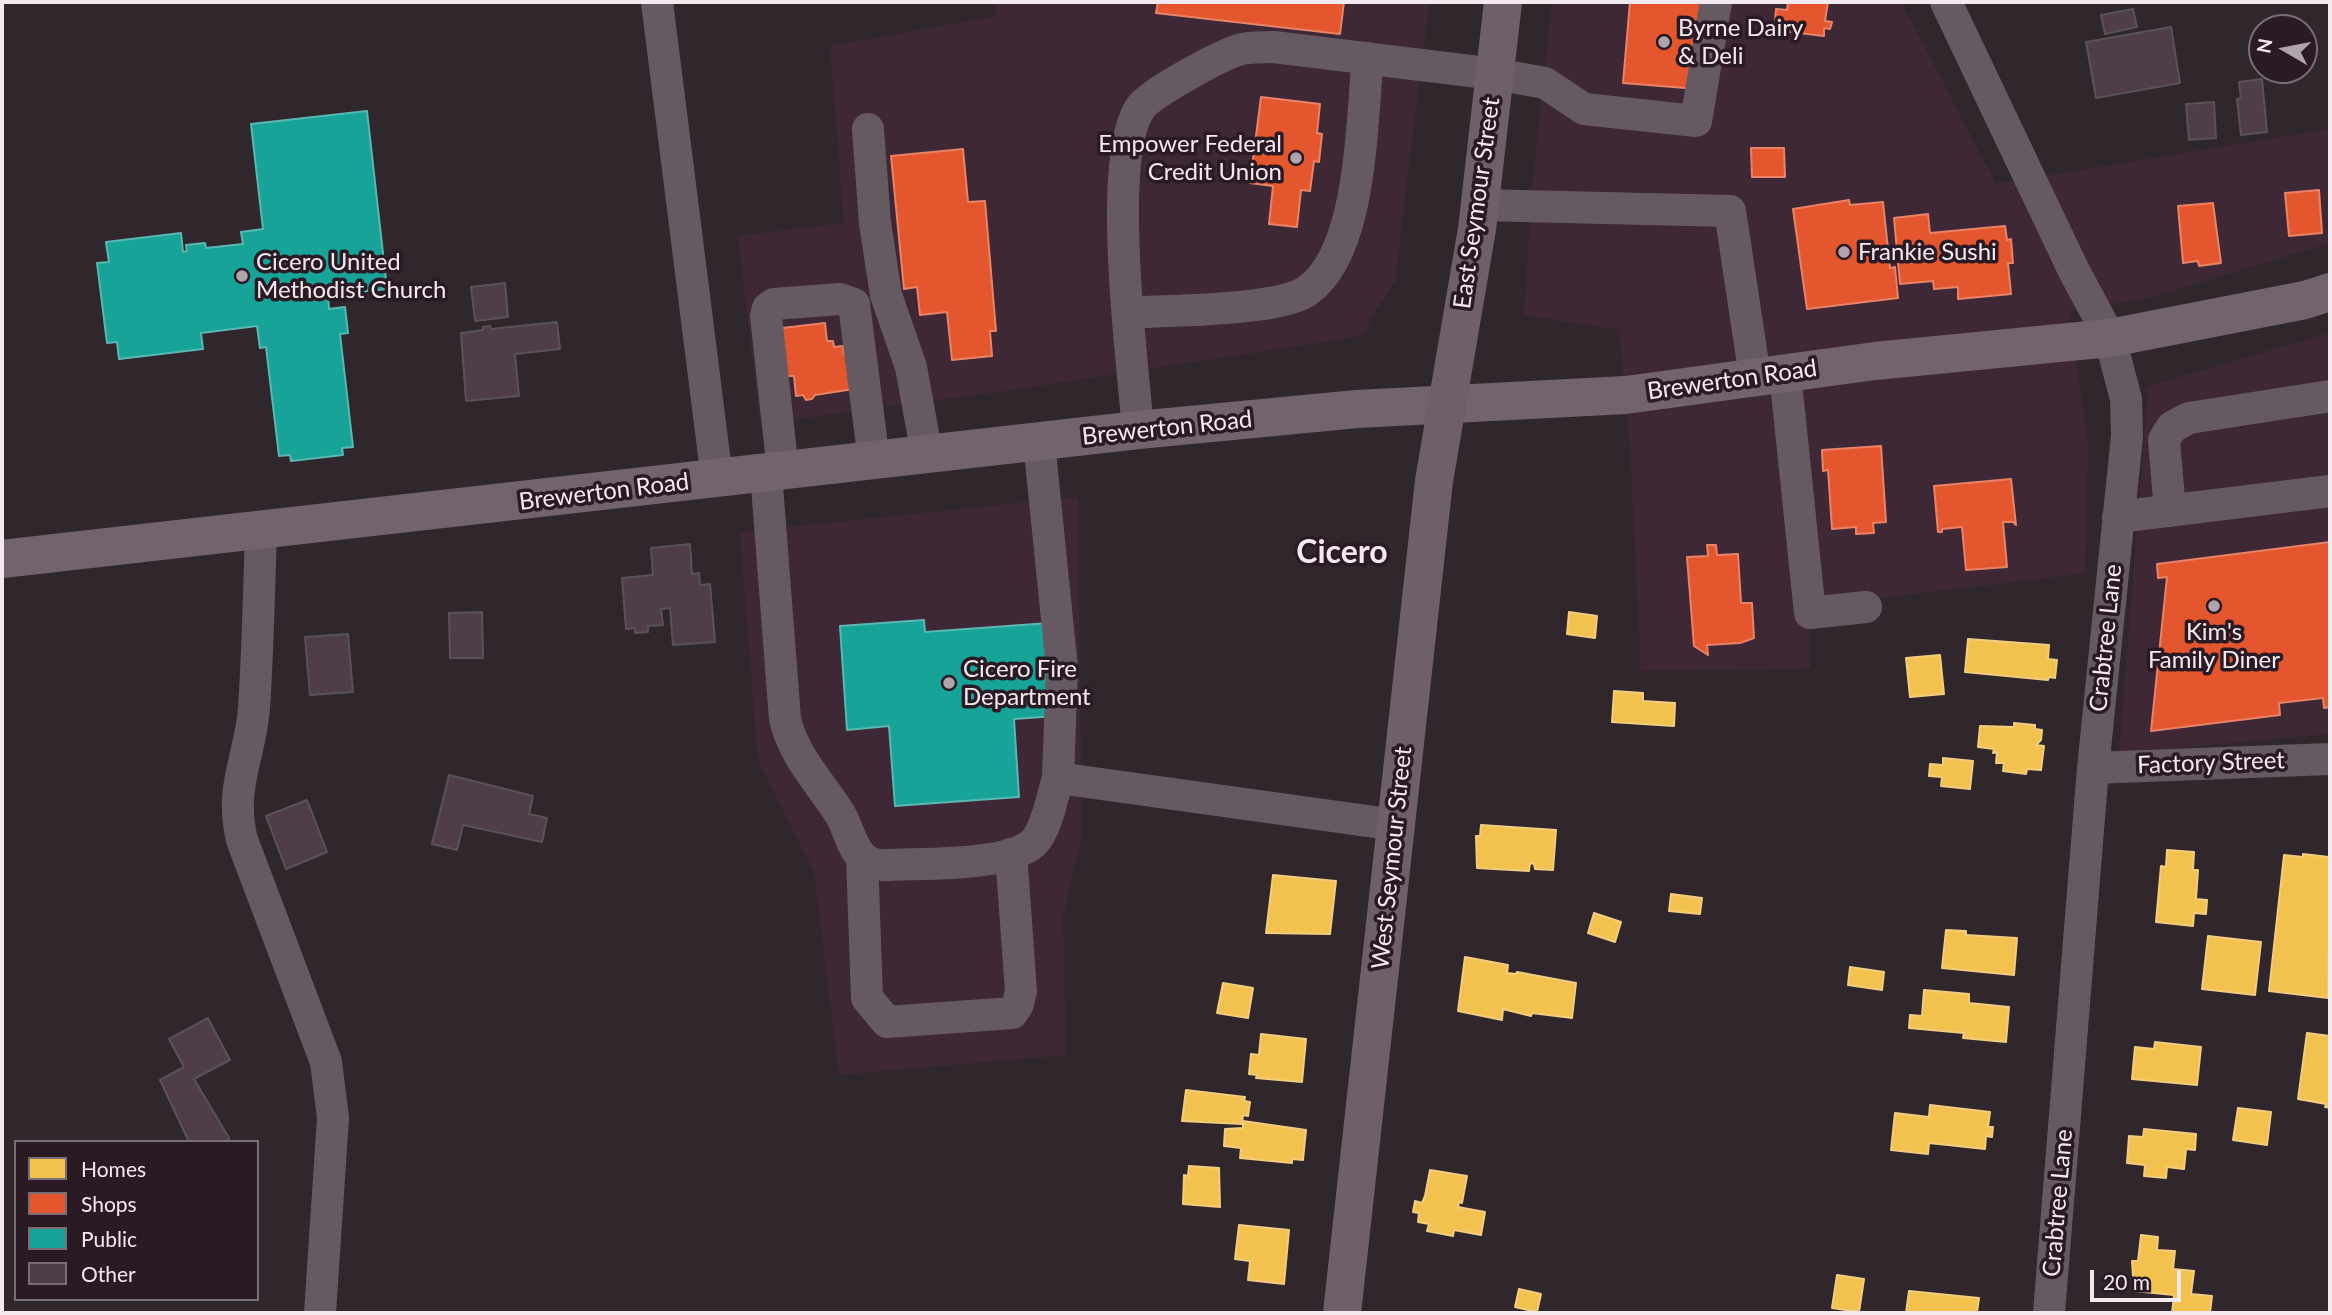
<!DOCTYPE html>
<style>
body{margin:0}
#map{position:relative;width:2332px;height:1315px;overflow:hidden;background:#30272d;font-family:Lato,sans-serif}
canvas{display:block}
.frame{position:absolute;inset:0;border:4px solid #f5e9f0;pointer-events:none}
.legend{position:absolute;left:14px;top:1140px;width:245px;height:161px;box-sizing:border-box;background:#2a1a24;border:2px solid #7b6d76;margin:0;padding:9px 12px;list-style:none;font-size:21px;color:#f5e9f0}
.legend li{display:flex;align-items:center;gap:14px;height:35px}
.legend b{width:35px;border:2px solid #7b6d76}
.north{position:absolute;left:2248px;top:14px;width:70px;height:70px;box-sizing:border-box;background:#2a1a24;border:2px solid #7b6d76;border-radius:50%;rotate:280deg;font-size:19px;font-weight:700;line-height:28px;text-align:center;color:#f5e9f0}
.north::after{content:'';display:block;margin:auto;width:24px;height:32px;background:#b0a5ac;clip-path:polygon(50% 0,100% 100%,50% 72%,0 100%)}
.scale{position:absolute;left:2090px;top:1270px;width:91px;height:32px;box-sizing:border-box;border:4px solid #f5e9f0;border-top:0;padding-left:9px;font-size:21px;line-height:24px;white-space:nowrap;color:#f5e9f0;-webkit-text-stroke:5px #2a1a24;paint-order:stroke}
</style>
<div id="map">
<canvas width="2332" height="1315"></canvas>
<div class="frame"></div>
<ul class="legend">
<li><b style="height:19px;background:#f2c14e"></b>Homes</li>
<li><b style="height:19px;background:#e4572e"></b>Shops</li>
<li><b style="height:19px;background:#17a398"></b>Public</li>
<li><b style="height:19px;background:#4f3e4a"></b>Other</li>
</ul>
<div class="north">N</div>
<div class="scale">20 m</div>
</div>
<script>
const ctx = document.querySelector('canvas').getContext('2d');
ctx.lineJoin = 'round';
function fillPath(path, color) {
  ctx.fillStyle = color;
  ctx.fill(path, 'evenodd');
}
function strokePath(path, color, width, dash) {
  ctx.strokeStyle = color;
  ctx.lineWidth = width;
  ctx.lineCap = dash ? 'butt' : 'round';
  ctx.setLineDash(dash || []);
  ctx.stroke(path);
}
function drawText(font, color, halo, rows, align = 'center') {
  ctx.font = font + ' Lato,sans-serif';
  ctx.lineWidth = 7;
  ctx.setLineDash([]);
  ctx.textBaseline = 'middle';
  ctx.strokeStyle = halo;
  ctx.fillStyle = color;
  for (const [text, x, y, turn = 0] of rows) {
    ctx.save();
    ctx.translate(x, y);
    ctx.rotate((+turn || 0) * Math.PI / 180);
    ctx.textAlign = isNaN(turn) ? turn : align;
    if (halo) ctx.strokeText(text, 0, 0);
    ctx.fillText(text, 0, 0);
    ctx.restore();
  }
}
fillPath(new Path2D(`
 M 997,2 L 1429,2 L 1395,281 L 1361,336 L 1019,389 L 760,424 L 738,236 L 844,223 L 830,46 L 996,16 Z
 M 1552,2 L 1901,2 L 1996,184 L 2330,129 L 2330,243 L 2148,298 L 2069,311 L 2088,442 L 2085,573 L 1810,607 L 1810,669 L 1641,670 L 1630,449 L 1619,330 L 1524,315 L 1532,187 Z
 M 2330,333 L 2330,734 L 2119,753 L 2148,386 Z
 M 1078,497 L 1082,836 L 1063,916 L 1066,1055 L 839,1075 L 814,871 L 758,761 L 740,532 Z`), '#3e2836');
const homes = new Path2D(`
 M 1569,612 L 1597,616 L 1595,638 L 1567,634 Z
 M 1968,639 L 2049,645 L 2048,659 L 2057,660 L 2055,678 L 2049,677 L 2048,680 L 1965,672 Z
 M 1940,655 L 1944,694 L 1910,697 L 1906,658 Z
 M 1614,691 L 1643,693 L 1643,701 L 1675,703 L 1674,726 L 1612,722 Z
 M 2014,723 L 2035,725 L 2035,729 L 2042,730 L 2041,740 L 2036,745 L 2044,746 L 2041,770 L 2027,769 L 2026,774 L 2003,771 L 2004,763 L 1996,763 L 1997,752 L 1993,753 L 1994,749 L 1978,747 L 1980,726 L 2014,727 Z
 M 1943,758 L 1973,761 L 1970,789 L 1941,786 L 1942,777 L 1929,776 L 1930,764 L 1943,765 Z
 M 1481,825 L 1556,830 L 1553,870 L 1535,869 L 1534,864 L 1530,863 L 1529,871 L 1477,868 L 1476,836 L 1480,836 Z
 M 2167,850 L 2194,852 L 2193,870 L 2198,870 L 2196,899 L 2207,900 L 2206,914 L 2194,913 L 2193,926 L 2156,922 L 2161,866 L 2166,867 Z
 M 2303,854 L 2329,857 L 2330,860 L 2328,998 L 2269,991 L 2284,855 L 2303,857 Z
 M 1273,875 L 1336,881 L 1330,934 L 1266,933 Z
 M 1671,894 L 1702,898 L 1700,914 L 1669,911 Z
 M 1594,913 L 1621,922 L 1615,942 L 1588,933 Z
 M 1946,930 L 1966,931 L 1966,935 L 2017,938 L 2014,975 L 1942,968 Z
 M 2208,936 L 2261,942 L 2255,995 L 2202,989 Z
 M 1465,957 L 1508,965 L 1507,973 L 1516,974 L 1517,972 L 1576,983 L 1572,1018 L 1532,1013 L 1531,1016 L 1503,1009 L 1502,1020 L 1458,1011 Z
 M 1850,967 L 1884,972 L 1882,990 L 1848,985 Z
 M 1223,983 L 1253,988 L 1248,1018 L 1217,1013 Z
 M 1924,990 L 1969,994 L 1969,1003 L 2009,1007 L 2006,1042 L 1963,1038 L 1964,1033 L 1909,1028 L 1910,1015 L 1922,1016 Z
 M 2307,1033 L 2330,1036 L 2330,1108 L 2325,1107 L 2326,1104 L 2298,1099 Z
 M 1261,1034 L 1306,1039 L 1302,1082 L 1256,1078 L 1257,1075 L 1249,1074 L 1251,1054 L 1259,1055 Z
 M 2155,1042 L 2201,1047 L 2197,1085 L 2132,1079 L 2135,1047 L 2154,1049 Z
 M 1186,1090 L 1245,1097 L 1244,1101 L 1250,1102 L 1248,1116 L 1243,1115 L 1242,1124 L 1182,1121 Z
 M 1930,1105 L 1990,1112 L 1988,1127 L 1993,1127 L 1992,1137 L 1986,1136 L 1985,1149 L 1929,1143 L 1928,1154 L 1891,1150 L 1895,1113 L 1929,1117 Z
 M 2238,1108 L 2271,1112 L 2267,1145 L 2233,1140 Z
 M 1243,1121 L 1306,1130 L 1303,1160 L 1292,1159 L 1292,1163 L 1240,1158 L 1241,1148 L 1224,1146 L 1225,1129 L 1243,1128 Z
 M 2144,1129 L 2196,1134 L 2195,1150 L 2186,1149 L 2184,1169 L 2167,1167 L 2166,1178 L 2144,1176 L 2145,1165 L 2127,1163 L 2129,1136 L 2143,1137 Z
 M 1189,1166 L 1219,1168 L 1220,1207 L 1183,1204 L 1184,1175 L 1188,1176 Z
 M 1430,1170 L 1467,1176 L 1462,1203 L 1459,1202 L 1458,1207 L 1485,1212 L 1481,1235 L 1454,1230 L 1453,1236 L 1427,1231 L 1429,1224 L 1418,1222 L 1419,1213 L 1413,1212 L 1415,1201 L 1422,1203 L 1425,1196 Z
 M 1239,1225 L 1289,1230 L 1284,1284 L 1248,1280 L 1250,1261 L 1235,1259 Z
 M 2141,1235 L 2158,1237 L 2157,1250 L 2175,1251 L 2173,1269 L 2194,1271 L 2191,1294 L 2212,1296 L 2210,1313 L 2172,1313 L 2174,1295 L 2134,1291 L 2132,1261 L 2138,1261 Z
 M 1837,1275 L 1864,1279 L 1859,1312 L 1832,1308 Z
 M 1519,1289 L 1541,1294 L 1537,1312 L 1515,1307 Z
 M 1909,1291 L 1979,1298 L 1977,1312 L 1981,1313 L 1906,1313 Z`);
fillPath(homes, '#f2c14e');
strokePath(homes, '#f3cd7f', 2);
const shops = new Path2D(`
 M 1158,2 L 1344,2 L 1340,34 L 1156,13 Z
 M 1630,2 L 1705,2 L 1698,89 L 1623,83 Z
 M 1788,2 L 1828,2 L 1825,21 L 1832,22 L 1830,29 L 1824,28 L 1824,36 L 1774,30 L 1776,9 L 1787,10 Z
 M 1261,97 L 1320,104 L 1317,133 L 1322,134 L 1319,162 L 1314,161 L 1310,191 L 1301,190 L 1297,227 L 1269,224 L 1273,186 L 1250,183 Z
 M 1751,148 L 1784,148 L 1785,177 L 1752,177 Z
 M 963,149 L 968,202 L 985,201 L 996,331 L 990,331 L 992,356 L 952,360 L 947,312 L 920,315 L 917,287 L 904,289 L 891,156 Z
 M 2319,190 L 2322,233 L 2289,236 L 2285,193 Z
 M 1849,200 L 1850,205 L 1883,202 L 1890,268 L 1895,267 L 1898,298 L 1807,309 L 1793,209 Z
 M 2213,203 L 2221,263 L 2199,266 L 2198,261 L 2183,263 L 2178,206 Z
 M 1928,214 L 1930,233 L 2005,226 L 2007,240 L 2011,239 L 2013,263 L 2008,263 L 2011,294 L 1958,299 L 1958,287 L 1934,289 L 1933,281 L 1900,284 L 1894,218 Z
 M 825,323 L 827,341 L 833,341 L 834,347 L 843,346 L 844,354 L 856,353 L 860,388 L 815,395 L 812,399 L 806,400 L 803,395 L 796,396 L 794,376 L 787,376 L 782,328 Z
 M 1881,446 L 1886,522 L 1873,523 L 1874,533 L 1856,534 L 1856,527 L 1832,529 L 1828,470 L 1823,471 L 1822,450 Z
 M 2011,479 L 2016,525 L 2013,522 L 2003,522 L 2007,567 L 1966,570 L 1962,527 L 1942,529 L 1942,532 L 1938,532 L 1934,486 Z
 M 2330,542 L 2330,707 L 2324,708 L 2323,698 L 2279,703 L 2280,715 L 2151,731 L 2167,577 L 2158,578 L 2157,564 Z
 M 1707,545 L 1716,545 L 1717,555 L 1738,554 L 1741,603 L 1752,603 L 1754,638 L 1740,643 L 1707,645 L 1708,655 L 1694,646 L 1687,557 L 1708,556 Z`);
fillPath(shops, '#e4572e');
strokePath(shops, '#e98368', 2);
const public = new Path2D(`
 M 367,111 L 387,289 L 328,295 L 329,309 L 345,307 L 348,333 L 340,334 L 353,447 L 342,448 L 343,455 L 291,461 L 290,455 L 279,456 L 266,347 L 260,348 L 257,326 L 201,333 L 203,349 L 119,359 L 117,342 L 107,343 L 97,263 L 109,262 L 106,242 L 181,233 L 183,252 L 187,251 L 186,245 L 205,243 L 206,248 L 243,244 L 241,232 L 263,229 L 251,124 Z
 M 924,620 L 925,632 L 1049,623 L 1056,716 L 1014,719 L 1019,797 L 895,806 L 889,726 L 847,730 L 840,626 Z`);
fillPath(public, '#17a398');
strokePath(public, '#5ab8b2', 2);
const building = new Path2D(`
 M 2133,9 L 2137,27 L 2105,34 L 2101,15 Z
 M 2171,27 L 2180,83 L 2096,98 L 2086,42 Z
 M 2262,79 L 2267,132 L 2241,135 L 2237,99 L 2241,98 L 2239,82 Z
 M 2214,102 L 2216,138 L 2189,140 L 2186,104 Z
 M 505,283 L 508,317 L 475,321 L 471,287 Z
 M 557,322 L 560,349 L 515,354 L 519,396 L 466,401 L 461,333 L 483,330 L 483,327 L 490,326 L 491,329 Z
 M 690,544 L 692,574 L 699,573 L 700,585 L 710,584 L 715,642 L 673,645 L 670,608 L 661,609 L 663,625 L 648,626 L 648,632 L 635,633 L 635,628 L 626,629 L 622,578 L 653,575 L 651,548 Z
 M 482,612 L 483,658 L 450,658 L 449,613 Z
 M 348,634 L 353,692 L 310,695 L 305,637 Z
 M 449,775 L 533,796 L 529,814 L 547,818 L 542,842 L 463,825 L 457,850 L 432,844 Z
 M 307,800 L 327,852 L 286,869 L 266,816 Z
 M 208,1018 L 230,1060 L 194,1079 L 229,1138 L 228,1142 L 189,1142 L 160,1080 L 184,1067 L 169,1039 Z`);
fillPath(building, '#4f3e4a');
strokePath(building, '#5a5257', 2);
strokePath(new Path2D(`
 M 657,2 L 717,479
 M 1946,2 L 2074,271 L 2110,338 L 2126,399 L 2127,436 L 2093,768 L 2049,1313
 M 868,129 L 875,223 L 886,295 L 911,367 L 927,455
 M 1480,205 L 1730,211 L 1755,377
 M 1128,313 C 1168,310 1278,311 1307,291 C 1363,252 1361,121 1368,58
 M 1785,373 L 1810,613 L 1866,607
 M 1138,430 C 1133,365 1105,156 1141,107 C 1151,93 1224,53 1242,49 C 1252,47 1264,47 1274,47 L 1495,74 L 1545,83 L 1584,109 L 1696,121 L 1716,2
 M 1039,442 L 1062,668 L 1058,778 L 1396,825
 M 783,471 L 766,316 L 768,308 L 774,304 L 840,299 L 854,304 L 874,461
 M 766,473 L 785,719 C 794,757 819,781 840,814 C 848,827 851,847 863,858 C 871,865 879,865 889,865 C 923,863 1014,867 1036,840 C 1048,824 1052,797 1058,778
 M 2170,511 L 2164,440 L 2172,427 L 2189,418 L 2330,396
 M 2118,517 L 2330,491
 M 261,531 C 259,590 258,649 254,708 C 250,759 229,786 242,840 L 326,1062 L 333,1118 L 320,1313
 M 2093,768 L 2330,759
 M 862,857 L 867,998 L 887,1022 L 1012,1013 L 1018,1004 L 1021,991 L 1011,854`), '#665a62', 32);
strokePath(new Path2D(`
 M 2,559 L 1138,430 L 1357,409 L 1626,395 L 1875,361 L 2110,338 L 2305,300 L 2330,292`), '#72636d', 38);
strokePath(new Path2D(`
 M 1342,1313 L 1434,481 L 1477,229 L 1503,2`), '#6e5f69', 38);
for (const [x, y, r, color] of [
 [1664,42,7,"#b0a5ac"],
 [1296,158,7,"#b0a5ac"],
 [1844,252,7,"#b0a5ac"],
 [242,276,7,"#b0a5ac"],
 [2214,606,7,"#b0a5ac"],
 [949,683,7,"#b0a5ac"]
]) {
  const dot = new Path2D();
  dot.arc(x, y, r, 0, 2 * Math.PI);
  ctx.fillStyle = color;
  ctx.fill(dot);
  strokePath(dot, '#2a1a24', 2.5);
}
drawText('24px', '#f5e9f0', '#2a1a24', [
 ["Byrne Dairy",1678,28],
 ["& Deli",1678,56],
 ["Empower Federal",1282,144,"right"],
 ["Credit Union",1282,172,"right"],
 ["Frankie Sushi",1858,252],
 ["Cicero United",256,262],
 ["Methodist Church",256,290],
 ["Kim's",2214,632,"center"],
 ["Family Diner",2214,660,"center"],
 ["Cicero Fire",963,669],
 ["Department",963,697]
], 'left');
drawText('24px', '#f5e9f0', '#2a1a24', [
 ["East Seymour Street",1477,203,-82],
 ["Brewerton Road",1732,380,-8],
 ["Brewerton Road",1167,428,-6],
 ["Brewerton Road",604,492,-7],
 ["Crabtree Lane",2106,638,-84],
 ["Factory Street",2211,763,-2],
 ["West Seymour Street",1392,858,-84],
 ["Crabtree Lane",2058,1203,-85]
]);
drawText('bold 32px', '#f5e9f0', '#2a1a24', [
 ["Cicero",1342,553]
]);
</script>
